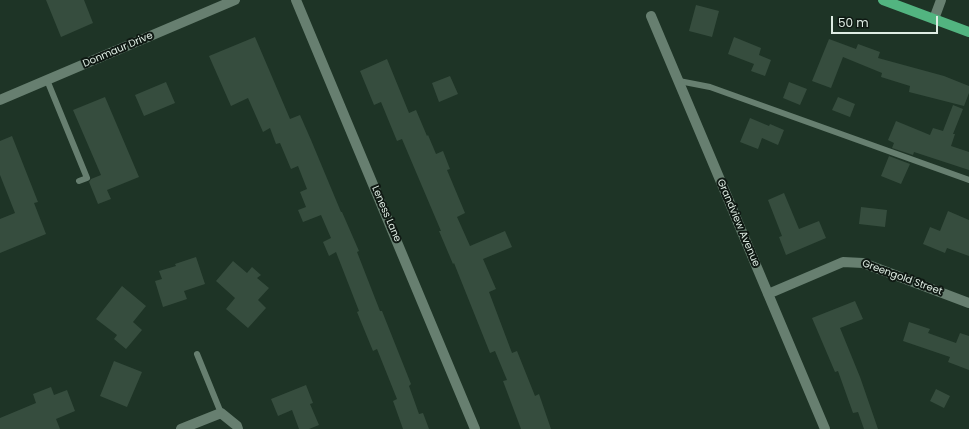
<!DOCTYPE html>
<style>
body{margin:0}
#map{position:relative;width:969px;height:429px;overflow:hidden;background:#1e3426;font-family:Poppins,sans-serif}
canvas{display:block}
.scale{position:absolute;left:831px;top:16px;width:107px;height:18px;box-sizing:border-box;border:2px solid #dfede4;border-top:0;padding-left:5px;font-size:12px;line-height:14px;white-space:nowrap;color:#dfede4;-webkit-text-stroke:3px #0f1913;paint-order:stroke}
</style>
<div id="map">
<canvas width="969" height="429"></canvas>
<div class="scale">50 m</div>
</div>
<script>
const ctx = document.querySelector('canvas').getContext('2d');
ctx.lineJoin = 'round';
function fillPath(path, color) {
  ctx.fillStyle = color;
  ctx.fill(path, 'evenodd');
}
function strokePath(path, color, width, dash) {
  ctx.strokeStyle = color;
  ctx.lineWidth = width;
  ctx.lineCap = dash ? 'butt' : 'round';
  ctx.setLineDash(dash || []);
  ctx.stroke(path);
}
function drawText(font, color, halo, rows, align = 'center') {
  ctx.font = font + ' Poppins,sans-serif';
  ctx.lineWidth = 4;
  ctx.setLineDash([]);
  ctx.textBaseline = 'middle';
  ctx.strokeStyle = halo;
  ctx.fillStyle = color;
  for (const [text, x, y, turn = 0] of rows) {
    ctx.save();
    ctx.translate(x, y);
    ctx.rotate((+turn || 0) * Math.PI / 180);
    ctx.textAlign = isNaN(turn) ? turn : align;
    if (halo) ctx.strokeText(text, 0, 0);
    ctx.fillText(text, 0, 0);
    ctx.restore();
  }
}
fillPath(new Path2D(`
 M 46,0 L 84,0 L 93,23 L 61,37 Z
 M 696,5 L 719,11 L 712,37 L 689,31 Z
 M 255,37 L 290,119 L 300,115 L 311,140 L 341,212 L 342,212 L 359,251 L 357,252 L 380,311 L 382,311 L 411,384 L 409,386 L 419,414 L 423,413 L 429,429 L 403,429 L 393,401 L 397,399 L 377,349 L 373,351 L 357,312 L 359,311 L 336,252 L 329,256 L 323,242 L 331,238 L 321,215 L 303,222 L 298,210 L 306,207 L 300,192 L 307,189 L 298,166 L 291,169 L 280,143 L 276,144 L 270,128 L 263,132 L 248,98 L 231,106 L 209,56 Z
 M 734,37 L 761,48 L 759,55 L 771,60 L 765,76 L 751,71 L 754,64 L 728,54 Z
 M 829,39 L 856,49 L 858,44 L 880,52 L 878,58 L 944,76 L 969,86 L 969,93 L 964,106 L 909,92 L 910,86 L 881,77 L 882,73 L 843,57 L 831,88 L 812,81 Z
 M 387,59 L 409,113 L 416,110 L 427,136 L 428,135 L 436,154 L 443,151 L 450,169 L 447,170 L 465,213 L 457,217 L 470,246 L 505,231 L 512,247 L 483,259 L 496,289 L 489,292 L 512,353 L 517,351 L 535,396 L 539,394 L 551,429 L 521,429 L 503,381 L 507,380 L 495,351 L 490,353 L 454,263 L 453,264 L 439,231 L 441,231 L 402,139 L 397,141 L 381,102 L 374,105 L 360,71 Z
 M 450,76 L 458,94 L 439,102 L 432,83 Z
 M 166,82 L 175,103 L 144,116 L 135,95 Z
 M 789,82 L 807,89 L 800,105 L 783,98 Z
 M 105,97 L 139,177 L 107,190 L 111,199 L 98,204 L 89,182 L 91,179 L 101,175 L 73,110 Z
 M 838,97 L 855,104 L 850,117 L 832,110 Z
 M 953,105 L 963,109 L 953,134 L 955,134 L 951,146 L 969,152 L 969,170 L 914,152 L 913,155 L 892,148 L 894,143 L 888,140 L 896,121 L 930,135 L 933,128 L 943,131 Z
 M 750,118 L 769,126 L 770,124 L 784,130 L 778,145 L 762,138 L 758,149 L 740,142 Z
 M 12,136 L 38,202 L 34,203 L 46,234 L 0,253 L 0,219 L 15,213 L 0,175 L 0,141 Z
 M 889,156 L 910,164 L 901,184 L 881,176 Z
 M 784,193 L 799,229 L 819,221 L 826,238 L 786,255 L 779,237 L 782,236 L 768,200 Z
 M 861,207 L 887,210 L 885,227 L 859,224 Z
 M 948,211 L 969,220 L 969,256 L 947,248 L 945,253 L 923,244 L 930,227 L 940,231 Z
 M 196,257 L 205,284 L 184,291 L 187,299 L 163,307 L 155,281 L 162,279 L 159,271 L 176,266 L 175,264 Z
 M 233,261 L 247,273 L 252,267 L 261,275 L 257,278 L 269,288 L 258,300 L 266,308 L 248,328 L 226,309 L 235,298 L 216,281 Z
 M 122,286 L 146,306 L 133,322 L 142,330 L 126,349 L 114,339 L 117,335 L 96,319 Z
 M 855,301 L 863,319 L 840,328 L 860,377 L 878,429 L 864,429 L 858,412 L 853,413 L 838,371 L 835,372 L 812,318 Z
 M 909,322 L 930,329 L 928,333 L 956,343 L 960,333 L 969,336 L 969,370 L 948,362 L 950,357 L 903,341 Z
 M 114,361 L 142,372 L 127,407 L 100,396 Z
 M 306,385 L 313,403 L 310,404 L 319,425 L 309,429 L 299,429 L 292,410 L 278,416 L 271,399 Z
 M 51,387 L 54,395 L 67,390 L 75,411 L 56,419 L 60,429 L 0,429 L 0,418 L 36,403 L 33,394 Z
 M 936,389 L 950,396 L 944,408 L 930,401 Z`), '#364d3e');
strokePath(new Path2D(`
 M 47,80 L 87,178 L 79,181
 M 679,81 L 710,87 L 969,180
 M 197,354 L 221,413`), '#677f70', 6);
strokePath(new Path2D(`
 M 296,0 L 475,429
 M 651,16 L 825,429
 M 934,19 L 941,0
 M 0,100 L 235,0
 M 768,294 L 843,262 L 863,263 L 969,303
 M 181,429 L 221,413 L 237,426 L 238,429`), '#677f70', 10);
strokePath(new Path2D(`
 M 883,0 L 969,32`), '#52b480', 10);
drawText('10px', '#dfede4', '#0f1913', [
 ["Donmaur Drive",118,50,-23],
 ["Leness Lane",386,214,67],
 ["Grandview Avenue",738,223,67],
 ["Greengold Street",902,278,20]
]);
</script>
